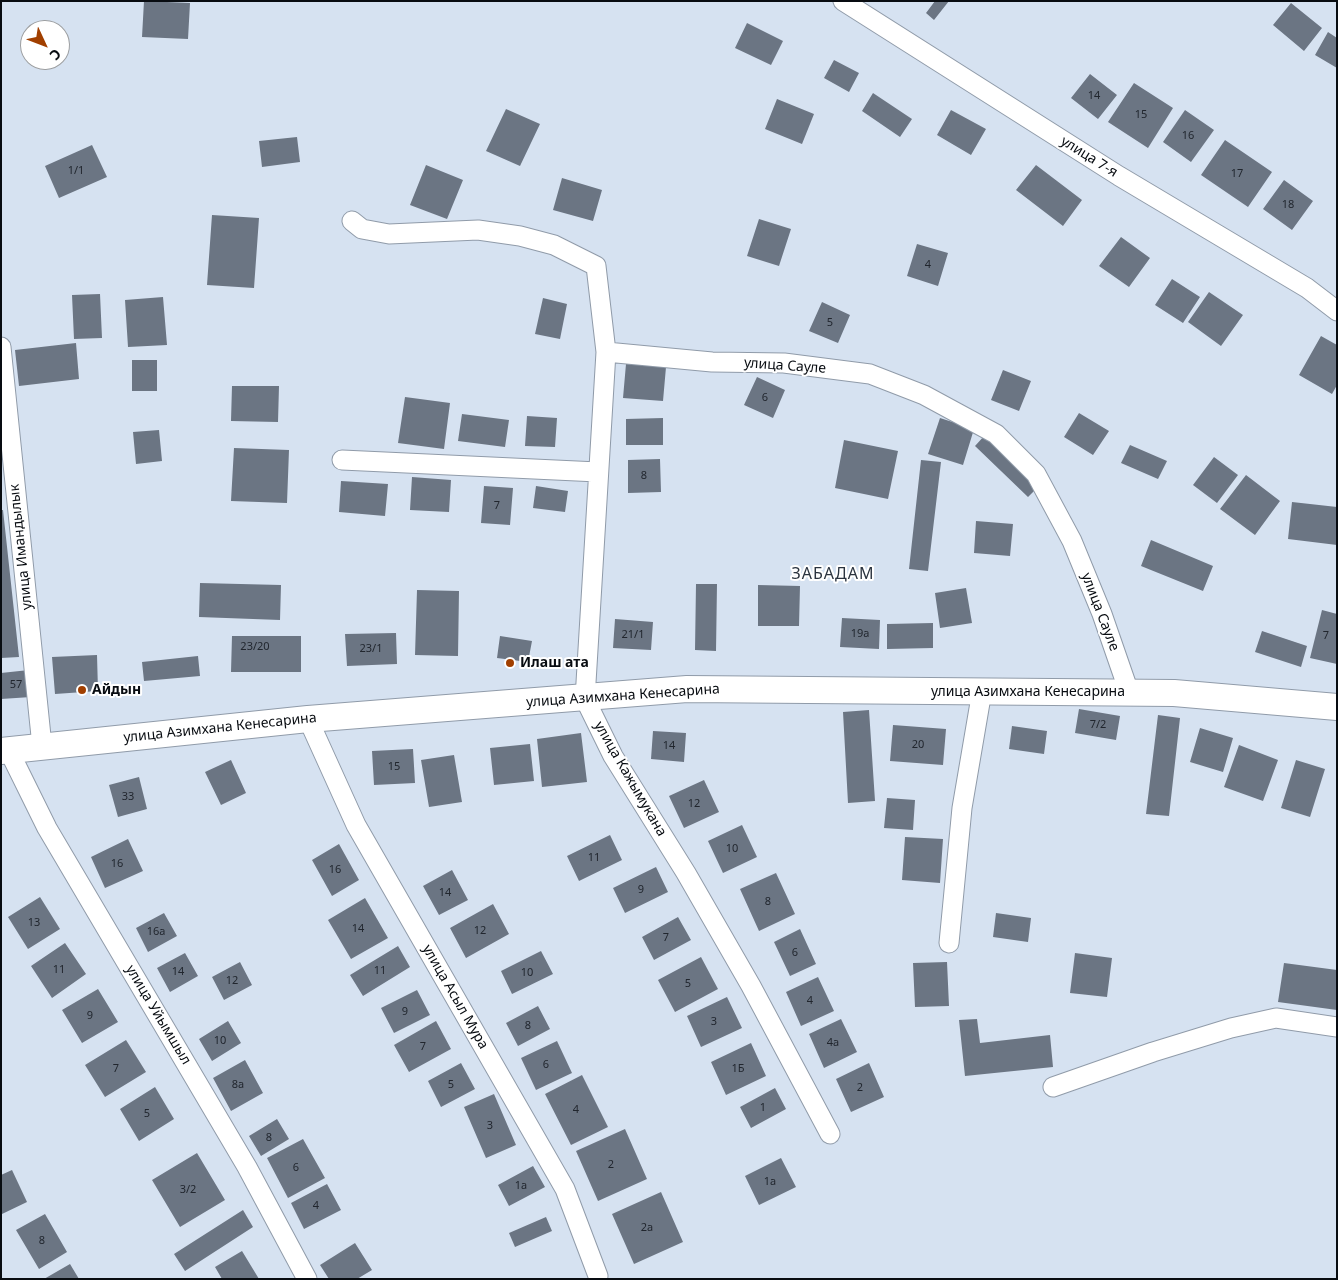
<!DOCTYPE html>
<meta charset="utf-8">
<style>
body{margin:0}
#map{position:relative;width:1338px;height:1280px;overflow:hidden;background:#d6e2f1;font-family:"Noto Sans",sans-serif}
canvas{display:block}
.frame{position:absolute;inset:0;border:2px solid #080c11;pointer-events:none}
.north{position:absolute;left:20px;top:20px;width:50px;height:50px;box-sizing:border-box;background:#fff;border:1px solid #9c9ea0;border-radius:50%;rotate:133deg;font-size:14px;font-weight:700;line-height:20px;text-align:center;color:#080c11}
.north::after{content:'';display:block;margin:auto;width:18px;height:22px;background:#a13f00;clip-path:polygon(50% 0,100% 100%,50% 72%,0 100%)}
</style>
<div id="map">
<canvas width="1338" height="1280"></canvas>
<div class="frame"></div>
<div class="north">С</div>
</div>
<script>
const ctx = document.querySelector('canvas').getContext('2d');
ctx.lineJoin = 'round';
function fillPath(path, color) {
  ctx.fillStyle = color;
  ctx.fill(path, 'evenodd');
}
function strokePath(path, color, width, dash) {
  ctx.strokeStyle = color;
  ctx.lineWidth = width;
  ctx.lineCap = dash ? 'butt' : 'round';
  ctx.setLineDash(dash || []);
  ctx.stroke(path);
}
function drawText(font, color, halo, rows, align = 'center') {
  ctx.font = font + ' "Noto Sans",sans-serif';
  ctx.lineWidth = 4;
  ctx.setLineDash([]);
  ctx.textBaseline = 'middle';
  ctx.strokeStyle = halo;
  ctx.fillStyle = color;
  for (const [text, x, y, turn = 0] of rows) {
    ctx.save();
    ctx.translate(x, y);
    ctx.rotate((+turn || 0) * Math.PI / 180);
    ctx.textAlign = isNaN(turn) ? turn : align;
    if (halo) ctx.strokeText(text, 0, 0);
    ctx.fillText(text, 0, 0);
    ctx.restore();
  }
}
fillPath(new Path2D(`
 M 144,1 L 190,3 L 188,39 L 142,37 Z
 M 935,1 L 949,1 L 934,20 L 926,13 Z
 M 1291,3 L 1322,28 L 1304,51 L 1273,25 Z
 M 747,23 L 783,41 L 771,65 L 735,48 Z
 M 1328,32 L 1337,38 L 1337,68 L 1315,55 Z
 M 834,60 L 859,73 L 849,92 L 824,78 Z
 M 1090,74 L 1117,95 L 1098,119 L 1071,98 Z
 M 1134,83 L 1173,108 L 1148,148 L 1108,122 Z
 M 873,93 L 912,119 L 900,137 L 862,111 Z
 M 777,99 L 814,114 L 802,144 L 765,129 Z
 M 506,109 L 540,124 L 520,166 L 486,151 Z
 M 951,110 L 986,129 L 971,155 L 937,135 Z
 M 1185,110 L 1214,130 L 1191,162 L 1163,142 Z
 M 297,137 L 300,162 L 262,167 L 259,141 Z
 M 1225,140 L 1272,172 L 1248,207 L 1201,175 Z
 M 92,145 L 107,177 L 59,198 L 45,166 Z
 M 426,165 L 463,180 L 447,219 L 410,205 Z
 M 1036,165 L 1082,200 L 1063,226 L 1016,190 Z
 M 562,178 L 602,190 L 593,221 L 553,210 Z
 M 1284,180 L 1313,201 L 1292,230 L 1263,209 Z
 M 212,215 L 259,218 L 254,288 L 207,285 Z
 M 759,219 L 791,229 L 779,266 L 747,256 Z
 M 1121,237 L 1150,258 L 1129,287 L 1099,266 Z
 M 917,244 L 948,253 L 938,286 L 907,276 Z
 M 1172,279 L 1200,297 L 1183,323 L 1155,305 Z
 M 1209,292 L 1243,315 L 1221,346 L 1188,322 Z
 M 100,294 L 102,338 L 74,339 L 72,295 Z
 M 163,297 L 167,345 L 128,347 L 125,300 Z
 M 543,298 L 567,304 L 560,339 L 535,334 Z
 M 822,302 L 850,315 L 838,343 L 809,331 Z
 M 1321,336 L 1337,345 L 1337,385 L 1332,394 L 1299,375 Z
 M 76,343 L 79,379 L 19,386 L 15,350 Z
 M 132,360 L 157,360 L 157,391 L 132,391 Z
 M 626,364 L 666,367 L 663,401 L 623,398 Z
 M 1003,370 L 1031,381 L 1019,411 L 991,400 Z
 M 757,377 L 785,390 L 773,418 L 744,405 Z
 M 232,386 L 279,386 L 278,422 L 231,421 Z
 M 405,397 L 450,403 L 444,449 L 398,443 Z
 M 1079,413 L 1109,431 L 1093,455 L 1064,437 Z
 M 462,414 L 509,420 L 505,447 L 458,441 Z
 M 527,416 L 557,418 L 555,447 L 525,446 Z
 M 663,418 L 663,445 L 626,445 L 626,419 Z
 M 940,418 L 974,429 L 963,465 L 928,454 Z
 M 159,430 L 162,461 L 136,464 L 133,432 Z
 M 985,435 L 1039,486 L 1028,497 L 975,446 Z
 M 844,440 L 898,451 L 888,499 L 835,488 Z
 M 1130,445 L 1167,461 L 1158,479 L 1121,463 Z
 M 234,448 L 289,450 L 287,503 L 231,501 Z
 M 1214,457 L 1238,475 L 1217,503 L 1193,485 Z
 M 660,459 L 661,492 L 628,493 L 628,460 Z
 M 921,460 L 941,462 L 928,571 L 909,569 Z
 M 1246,475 L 1280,501 L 1255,535 L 1220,509 Z
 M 412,477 L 451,480 L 449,512 L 410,510 Z
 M 341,481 L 388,484 L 385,516 L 339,512 Z
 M 484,486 L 513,488 L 510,525 L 481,523 Z
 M 536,486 L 568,491 L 565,512 L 533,508 Z
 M 1292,502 L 1337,507 L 1337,545 L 1288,539 Z
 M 1,510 L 3,510 L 19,657 L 1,658 Z
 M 976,521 L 1013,524 L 1010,556 L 974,553 Z
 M 1151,540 L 1213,566 L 1203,591 L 1141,566 Z
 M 200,583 L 281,585 L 280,620 L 199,617 Z
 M 696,584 L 717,584 L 716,651 L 695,650 Z
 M 758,585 L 800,586 L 799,626 L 758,626 Z
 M 966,588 L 972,623 L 940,628 L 935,593 Z
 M 417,590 L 459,591 L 458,656 L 415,655 Z
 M 1322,610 L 1337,614 L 1337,664 L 1310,658 Z
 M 842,618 L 880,620 L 879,649 L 840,647 Z
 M 615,619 L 653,622 L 651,650 L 613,648 Z
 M 933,623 L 933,648 L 887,649 L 887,624 Z
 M 1262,631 L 1307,646 L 1301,667 L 1255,652 Z
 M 396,633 L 397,664 L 347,666 L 345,634 Z
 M 232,636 L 301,636 L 301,672 L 231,672 Z
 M 500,636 L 532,641 L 528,662 L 497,658 Z
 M 97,655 L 98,691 L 55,694 L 52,657 Z
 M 198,656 L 200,676 L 144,681 L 142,662 Z
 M 29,670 L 31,697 L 1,699 L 1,673 Z
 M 1079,709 L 1120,716 L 1116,740 L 1075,733 Z
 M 869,710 L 875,801 L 848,803 L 843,712 Z
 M 1158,715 L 1180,718 L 1169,816 L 1146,814 Z
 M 893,725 L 946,729 L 943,765 L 890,761 Z
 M 1012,726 L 1047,731 L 1044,754 L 1009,749 Z
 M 1200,728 L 1233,738 L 1223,772 L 1190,762 Z
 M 653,731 L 686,733 L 684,762 L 651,759 Z
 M 581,733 L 587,782 L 542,787 L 537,739 Z
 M 530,744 L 534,781 L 494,785 L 490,748 Z
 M 1239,745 L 1278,760 L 1263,801 L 1224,787 Z
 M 413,749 L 415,783 L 374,785 L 372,751 Z
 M 454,755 L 462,802 L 429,807 L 421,760 Z
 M 231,760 L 246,793 L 221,805 L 205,772 Z
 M 1296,760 L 1325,769 L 1310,817 L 1281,808 Z
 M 139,777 L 147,809 L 118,817 L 109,785 Z
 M 704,780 L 719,812 L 684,828 L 669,796 Z
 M 887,798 L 915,800 L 913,830 L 884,828 Z
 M 742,825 L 757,857 L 723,873 L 708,841 Z
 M 610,835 L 622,860 L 579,881 L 567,856 Z
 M 905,837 L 943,839 L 940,883 L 902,880 Z
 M 128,839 L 143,871 L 105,888 L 91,857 Z
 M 339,844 L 359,880 L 332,896 L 312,860 Z
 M 656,867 L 668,892 L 625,913 L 613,888 Z
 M 452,870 L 468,900 L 439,915 L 423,886 Z
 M 776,873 L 795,914 L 759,931 L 740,889 Z
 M 40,897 L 60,929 L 28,949 L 8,917 Z
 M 365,898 L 388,938 L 351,959 L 328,920 Z
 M 493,904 L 509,934 L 466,958 L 450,928 Z
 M 164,913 L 177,936 L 148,952 L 136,928 Z
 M 996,913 L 1031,918 L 1028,942 L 993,937 Z
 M 678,917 L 691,940 L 654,960 L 642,937 Z
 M 800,929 L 816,964 L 790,976 L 774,942 Z
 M 65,943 L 86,974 L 52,998 L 31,966 Z
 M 398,946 L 410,967 L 363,996 L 350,975 Z
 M 541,951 L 553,974 L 512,994 L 501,971 Z
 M 185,953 L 198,976 L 170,992 L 157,968 Z
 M 1075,953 L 1112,958 L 1107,997 L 1070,993 Z
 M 701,957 L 718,989 L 675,1012 L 658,980 Z
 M 240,962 L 252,985 L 224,1000 L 212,977 Z
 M 947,962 L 949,1006 L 915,1007 L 913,963 Z
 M 1284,963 L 1337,970 L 1337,1010 L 1278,1002 Z
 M 818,977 L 834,1011 L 801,1026 L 786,992 Z
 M 98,989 L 118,1022 L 82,1043 L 62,1010 Z
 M 417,990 L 430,1015 L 394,1033 L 381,1008 Z
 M 727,997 L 742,1028 L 701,1047 L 687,1016 Z
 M 538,1006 L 550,1029 L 518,1046 L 506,1023 Z
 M 841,1019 L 857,1052 L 824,1068 L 809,1034 Z
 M 977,1019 L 980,1043 L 1050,1035 L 1053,1067 L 965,1076 L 959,1020 Z
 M 228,1021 L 241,1043 L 212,1061 L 199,1039 Z
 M 436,1021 L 451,1049 L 409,1072 L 394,1045 Z
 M 126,1040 L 146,1072 L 105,1097 L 85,1065 Z
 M 557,1041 L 572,1073 L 536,1090 L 521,1058 Z
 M 751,1043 L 766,1076 L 726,1095 L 711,1062 Z
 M 245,1060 L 263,1093 L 231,1111 L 213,1078 Z
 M 461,1063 L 475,1089 L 441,1107 L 428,1081 Z
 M 869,1063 L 884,1097 L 851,1112 L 836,1079 Z
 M 582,1075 L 608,1127 L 571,1145 L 545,1094 Z
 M 155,1087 L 174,1119 L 139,1141 L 120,1109 Z
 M 775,1088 L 786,1109 L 751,1128 L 740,1107 Z
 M 494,1094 L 516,1145 L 486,1158 L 464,1107 Z
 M 277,1119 L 289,1139 L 261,1156 L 249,1136 Z
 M 625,1129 L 647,1179 L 598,1201 L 576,1151 Z
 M 303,1139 L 325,1178 L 288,1198 L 267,1158 Z
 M 197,1153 L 225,1200 L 180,1227 L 152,1180 Z
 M 781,1158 L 796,1187 L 759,1205 L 745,1176 Z
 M 533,1166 L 545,1187 L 509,1206 L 498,1185 Z
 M 12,1170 L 27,1202 L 2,1214 L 1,1175 Z
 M 327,1184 L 341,1210 L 304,1229 L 291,1203 Z
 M 661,1192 L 683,1242 L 634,1264 L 612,1214 Z
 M 243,1210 L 253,1227 L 185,1271 L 174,1254 Z
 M 45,1214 L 67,1252 L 39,1269 L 16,1230 Z
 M 546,1217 L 552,1231 L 515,1247 L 509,1233 Z
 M 355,1243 L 372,1270 L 357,1279 L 329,1279 L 320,1265 Z
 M 242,1251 L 259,1279 L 222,1279 L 215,1267 Z
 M 70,1264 L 79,1279 L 44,1279 Z`), '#6b7583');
const street = new Path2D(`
 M 843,1 L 1119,176 L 1307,288 L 1337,311
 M 352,221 L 362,229 L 389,234 L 478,230 L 520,236 L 554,245 L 596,266 L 606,352 L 712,362 L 784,363 L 870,374 L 924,395 L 996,434 L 1036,474 L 1072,541 L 1102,614 L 1129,692
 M 1,347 L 42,746
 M 606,352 L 585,699 L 613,756 L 686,873 L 751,986 L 830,1134
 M 342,460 L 598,472
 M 308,719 L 356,825 L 565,1189 L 598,1276
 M 9,751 L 47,828 L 247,1167 L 307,1279
 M 949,943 L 962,808 L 982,691
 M 1053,1087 L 1153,1052 L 1231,1028 L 1276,1018 L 1337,1027`);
const secondary = new Path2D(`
 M 1,751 L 308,719 L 687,689 L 1174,693 L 1337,707`);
strokePath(street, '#909ba9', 21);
strokePath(secondary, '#909ba9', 28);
strokePath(street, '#fff', 19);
strokePath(secondary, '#fff', 26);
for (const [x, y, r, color] of [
 [510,663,5,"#a13f00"],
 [82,690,5,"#a13f00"]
]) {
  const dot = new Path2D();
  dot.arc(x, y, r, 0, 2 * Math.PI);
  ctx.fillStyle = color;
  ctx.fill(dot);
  strokePath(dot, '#fff', 2);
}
drawText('11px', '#21262e', null, [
 ["14",1094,96],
 ["15",1141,115],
 ["16",1188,136],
 ["1/1",76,171],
 ["17",1237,174],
 ["18",1288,205],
 ["4",928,265],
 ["5",830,323],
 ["6",765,398],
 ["8",644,476],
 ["7",497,506],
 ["19а",860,634],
 ["21/1",633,635],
 ["7",1326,636],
 ["23/20",255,647],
 ["23/1",371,649],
 ["57",16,685],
 ["7/2",1098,725],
 ["20",918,745],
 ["14",669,746],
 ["15",394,767],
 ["33",128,797],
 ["12",694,804],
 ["10",732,849],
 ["11",594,858],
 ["16",117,864],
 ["16",335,870],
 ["9",641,890],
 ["14",445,893],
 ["8",768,902],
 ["13",34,923],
 ["14",358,929],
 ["12",480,931],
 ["16а",156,932],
 ["7",666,938],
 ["6",795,953],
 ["11",59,970],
 ["11",380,971],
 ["14",178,972],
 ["10",527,973],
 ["12",232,981],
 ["5",688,984],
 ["4",810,1001],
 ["9",405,1012],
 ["9",90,1016],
 ["3",714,1022],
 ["8",528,1026],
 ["10",220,1041],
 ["4а",833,1043],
 ["7",423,1047],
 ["6",546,1065],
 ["7",116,1069],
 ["1Б",738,1069],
 ["8а",238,1085],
 ["5",451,1085],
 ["2",860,1088],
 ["1",763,1108],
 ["4",576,1110],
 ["5",147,1114],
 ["3",490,1126],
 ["8",269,1138],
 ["2",611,1165],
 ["6",296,1168],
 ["1а",770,1182],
 ["1а",521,1186],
 ["3/2",188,1190],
 ["4",316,1206],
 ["2а",647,1228],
 ["8",42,1241]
]);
drawText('14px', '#080c11', '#fff', [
 ["улица 7-я",1089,157,32],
 ["улица Сауле",785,366,4],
 ["улица Имандылык",21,547,-96],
 ["улица Сауле",1100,612,69],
 ["улица Азимхана Кенесарина",1028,692],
 ["улица Азимхана Кенесарина",623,696,-4],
 ["улица Азимхана Кенесарина",220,728,-6],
 ["улица Кажымукана",630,779,60],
 ["улица Асыл Мура",455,997,60],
 ["улица Уйымшыл",158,1015,59]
]);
drawText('bold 14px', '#080c11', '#fff', [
 ["Илаш ата",520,663],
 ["Айдын",92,690]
], 'left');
ctx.letterSpacing = '1px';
drawText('16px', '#2a333f', '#fff', [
 ["ЗАБАДАМ",833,574]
]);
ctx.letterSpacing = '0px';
</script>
